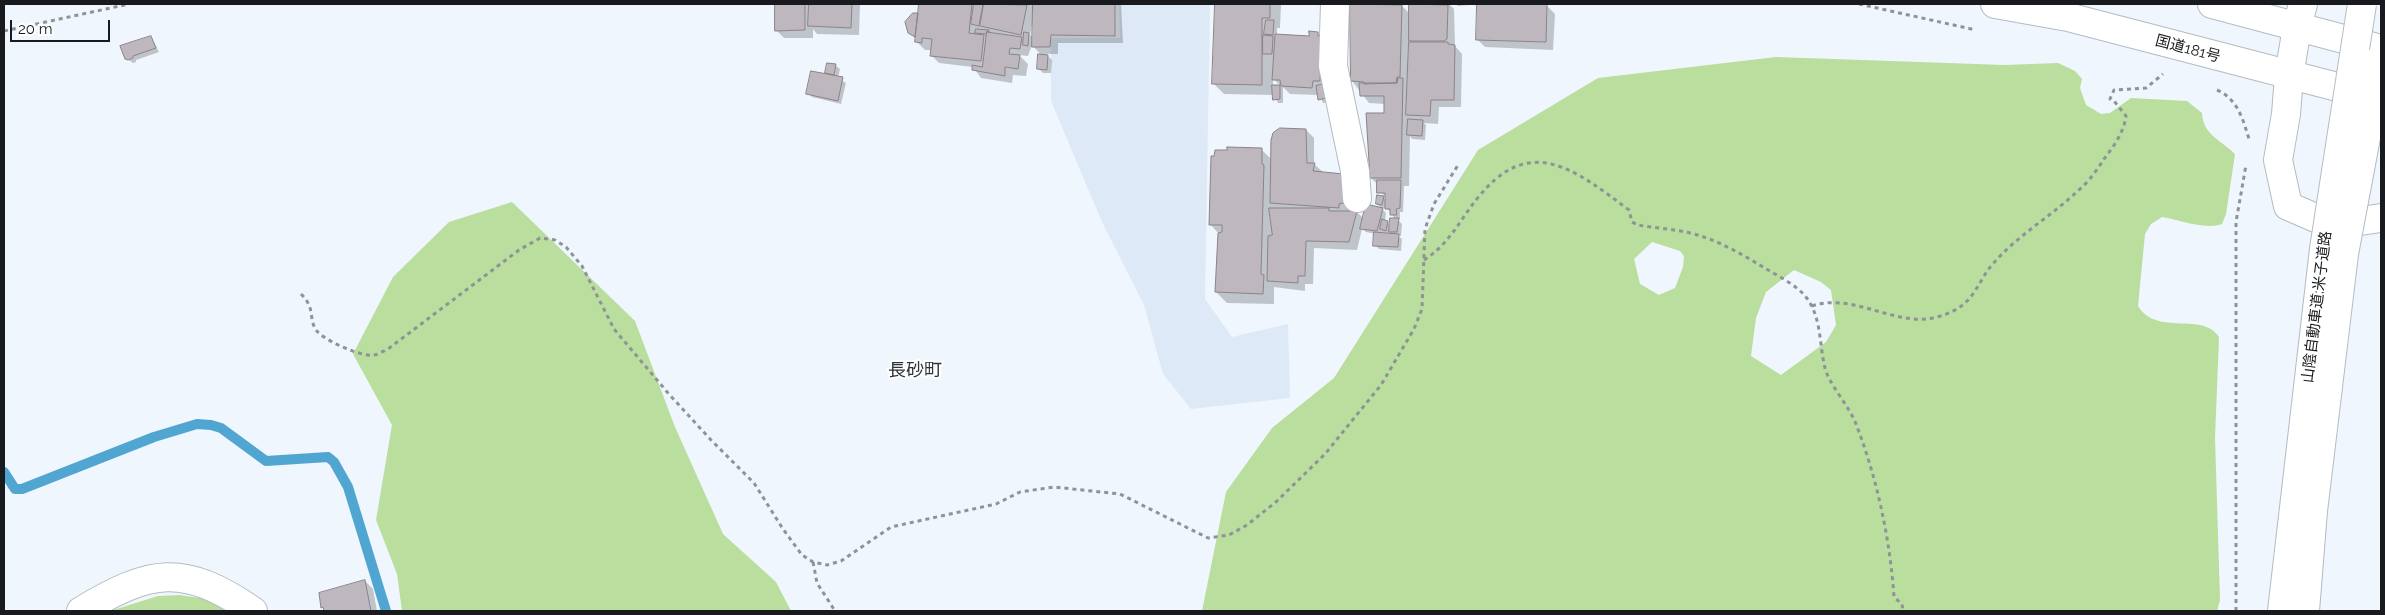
<!DOCTYPE html>
<meta charset="utf-8">
<style>
body{margin:0}
#map{position:relative;width:2385px;height:615px;overflow:hidden;background:#eff6fd;font-family:Raleway,sans-serif}
canvas{display:block}
.frame{position:absolute;inset:0;border:5px solid #181a1d;pointer-events:none}
.scale{position:absolute;left:10px;top:20px;width:100px;height:22px;box-sizing:border-box;border:2px solid #181a1d;border-top:0;padding-left:6px;font-size:15px;line-height:18px;white-space:nowrap;color:#181a1d;-webkit-text-stroke:4px #fff;paint-order:stroke}
</style>
<div id="map">
<canvas width="2385" height="615"></canvas>
<div class="frame"></div>
<div class="scale">20 m</div>
</div>
<script>
const ctx = document.querySelector('canvas').getContext('2d');
ctx.lineJoin = 'round';
function fillPath(path, color) {
  ctx.fillStyle = color;
  ctx.fill(path, 'evenodd');
}
function strokePath(path, color, width, dash) {
  ctx.strokeStyle = color;
  ctx.lineWidth = width;
  ctx.lineCap = dash ? 'butt' : 'round';
  ctx.setLineDash(dash || []);
  ctx.stroke(path);
}
function drawText(font, color, halo, rows, align = 'center') {
  ctx.font = font + ' Raleway,"Noto Sans JP",sans-serif';
  ctx.lineWidth = 4;
  ctx.setLineDash([]);
  ctx.textBaseline = 'middle';
  ctx.strokeStyle = halo;
  ctx.fillStyle = color;
  for (const [text, x, y, turn = 0] of rows) {
    ctx.save();
    ctx.translate(x, y);
    ctx.rotate((+turn || 0) * Math.PI / 180);
    ctx.textAlign = isNaN(turn) ? turn : align;
    if (halo) ctx.strokeText(text, 0, 0);
    ctx.fillText(text, 0, 0);
    ctx.restore();
  }
}
fillPath(new Path2D(`
 M 1119,4 L 1210,4 L 1205,299 L 1232,337 L 1288,324 L 1290,398 L 1191,409 L 1163,374 L 1144,305 L 1102,222 L 1051,101 L 1051,38 L 1120,38 Z`), '#dde9f6');
fillPath(new Path2D(`
 M 1776,57 L 2004,65 L 2058,63 L 2075,71 L 2082,79 L 2080,88 L 2086,105 L 2101,114 L 2110,113 L 2131,98 L 2187,101 L 2202,113 C 2203,135 2221,140 2235,154 L 2226,214 L 2222,224 C 2205,230 2179,220 2162,217 L 2151,224 L 2145,234 L 2138,306 C 2157,337 2203,311 2219,337 L 2215,438 L 2220,600 L 2217,611 L 1202,611 L 1226,492 L 1272,428 L 1334,378 L 1478,150 L 1598,78 ZM 1652,242 L 1680,251 L 1684,256 L 1683,267 L 1675,288 L 1659,295 L 1640,284 L 1634,259 ZM 1794,270 L 1821,282 L 1831,290 L 1836,325 L 1826,342 L 1781,375 L 1751,356 L 1756,318 L 1766,292 Z
 M 512,202 L 635,321 L 675,427 L 723,534 L 776,582 L 791,611 L 402,611 L 397,574 L 376,520 L 392,425 L 353,354 L 393,277 L 449,222 Z
 M 179,595 L 207,599 L 225,611 L 110,611 L 158,596 Z`), '#b9de9d');
fillPath(new Path2D(`
 M 776,4 L 860,4 L 859,35 L 817,34 L 813,29 L 813,38 L 784,38 L 776,30 Z
 M 921,4 L 1030,4 L 1034,7 L 1034,4 L 1121,4 L 1123,43 L 1058,43 L 1058,54 L 1046,54 L 1052,60 L 1051,73 L 1043,73 L 1039,69 L 1042,56 L 1032,45 L 1028,56 L 1019,55 L 1028,64 L 1026,76 L 1013,75 L 1012,83 L 981,78 L 973,67 L 939,63 L 931,55 L 932,50 L 925,50 L 917,42 L 917,39 L 909,32 L 906,22 L 909,17 L 918,14 L 919,16 ZM 1032,25 L 1034,25 L 1033,38 L 1030,35 Z
 M 1215,4 L 1281,4 L 1280,28 L 1277,28 L 1277,35 L 1310,37 L 1317,33 L 1329,45 L 1330,102 L 1323,103 L 1319,95 L 1290,94 L 1283,87 L 1283,103 L 1278,103 L 1274,95 L 1224,94 L 1213,83 ZM 1273,78 L 1281,87 L 1273,87 Z
 M 1352,4 L 1402,6 L 1410,14 L 1410,4 L 1449,4 L 1454,9 L 1455,46 L 1462,54 L 1461,107 L 1439,107 L 1438,124 L 1424,123 L 1426,125 L 1425,140 L 1412,139 L 1410,136 L 1409,186 L 1404,186 L 1403,212 L 1400,212 L 1400,219 L 1397,219 L 1402,224 L 1401,236 L 1398,236 L 1402,239 L 1401,251 L 1379,249 L 1375,245 L 1376,234 L 1366,232 L 1362,229 L 1357,250 L 1314,248 L 1313,284 L 1305,284 L 1305,291 L 1274,287 L 1274,304 L 1227,303 L 1216,292 L 1219,234 L 1210,224 L 1261,149 L 1272,160 L 1306,130 L 1314,138 L 1314,164 L 1323,172 L 1352,183 L 1351,212 L 1357,212 L 1364,219 L 1383,210 L 1386,213 L 1385,221 L 1391,225 L 1396,220 L 1387,208 L 1381,208 L 1377,204 L 1383,197 L 1386,201 L 1386,196 L 1379,192 L 1378,185 L 1371,178 L 1385,104 L 1369,103 L 1352,81 Z
 M 1456,4 L 1469,4 L 1469,5 L 1458,6 Z
 M 1478,4 L 1547,6 L 1555,14 L 1553,50 L 1485,47 L 1477,39 Z
 M 151,37 L 159,52 L 136,60 L 136,62 L 133,63 L 126,58 Z
 M 836,66 L 840,69 L 838,78 L 846,83 L 841,104 L 812,97 L 808,93 L 830,76 L 826,72 Z
 M 365,581 L 373,589 L 377,611 L 324,611 L 320,594 Z`), '#0003');
strokePath(new Path2D(`
 M 4,472 L 15,489 L 22,489 L 154,437 L 197,424 L 211,425 L 221,428 L 266,461 L 328,457 L 334,462 L 348,487 L 386,611`), '#51a6d1', 10);
const building = new Path2D(`
 M 775,4 L 805,4 L 805,30 L 775,31 Z
 M 809,4 L 852,4 L 851,28 L 808,26 Z
 M 919,4 L 972,4 L 969,33 L 984,35 L 981,61 L 930,56 L 932,39 L 922,38 L 922,43 L 915,42 Z
 M 974,4 L 983,4 L 979,26 L 971,24 Z
 M 984,4 L 1027,5 L 1021,35 L 980,26 Z
 M 1033,4 L 1115,4 L 1115,36 L 1051,35 L 1050,47 L 1032,47 Z
 M 1215,4 L 1270,4 L 1270,18 L 1262,18 L 1262,85 L 1212,84 Z
 M 1350,4 L 1402,5 L 1400,77 L 1397,77 L 1396,83 L 1364,84 L 1364,82 L 1351,81 Z
 M 1409,4 L 1448,5 L 1447,39 L 1444,41 L 1409,41 Z
 M 1477,4 L 1547,4 L 1546,42 L 1476,40 Z
 M 913,13 L 918,13 L 915,37 L 908,33 L 905,22 Z
 M 1266,20 L 1274,20 L 1273,35 L 1264,34 Z
 M 976,29 L 989,30 L 989,32 L 987,31 L 986,34 L 975,33 Z
 M 1309,31 L 1318,32 L 1318,36 L 1322,35 L 1320,81 L 1313,81 L 1312,88 L 1281,86 L 1280,80 L 1272,80 L 1275,34 L 1309,36 Z
 M 987,32 L 1022,37 L 1020,49 L 1010,48 L 1009,54 L 1020,55 L 1018,69 L 1005,67 L 1005,76 L 972,70 L 972,65 L 982,67 Z
 M 1024,32 L 1029,33 L 1028,46 L 1023,45 Z
 M 1263,35 L 1273,36 L 1272,54 L 1263,54 Z
 M 151,36 L 156,48 L 133,56 L 133,58 L 128,60 L 125,59 L 120,46 Z
 M 1409,42 L 1448,42 L 1448,44 L 1455,45 L 1454,100 L 1431,100 L 1430,116 L 1406,115 Z
 M 1038,54 L 1048,55 L 1047,70 L 1037,69 Z
 M 827,63 L 836,64 L 834,75 L 825,73 Z
 M 811,71 L 843,77 L 838,101 L 806,94 Z
 M 1398,78 L 1403,78 L 1401,178 L 1370,178 L 1366,113 L 1384,113 L 1384,96 L 1360,96 L 1359,83 L 1397,83 Z
 M 1324,84 L 1326,98 L 1318,100 L 1316,86 Z
 M 1272,85 L 1280,85 L 1280,99 L 1273,100 Z
 M 1408,119 L 1423,120 L 1422,136 L 1407,135 Z
 M 1280,128 L 1306,129 L 1307,163 L 1315,163 L 1313,171 L 1344,174 L 1344,203 L 1339,204 L 1339,208 L 1270,203 L 1271,140 L 1273,133 Z
 M 1227,147 L 1262,148 L 1262,164 L 1264,165 L 1261,274 L 1264,275 L 1263,294 L 1215,292 L 1218,233 L 1222,232 L 1222,225 L 1209,225 L 1211,156 L 1214,156 L 1215,150 L 1227,150 Z
 M 1377,180 L 1401,180 L 1400,208 L 1396,209 L 1397,215 L 1390,215 L 1390,209 L 1385,209 L 1385,193 L 1377,193 Z
 M 1377,195 L 1384,196 L 1382,205 L 1376,204 Z
 M 1366,204 L 1383,208 L 1377,231 L 1360,229 Z
 M 1269,208 L 1329,208 L 1329,211 L 1357,211 L 1349,242 L 1306,241 L 1305,276 L 1298,276 L 1298,283 L 1267,281 L 1268,236 L 1272,235 Z
 M 1390,218 L 1399,218 L 1397,232 L 1389,232 Z
 M 1382,219 L 1388,221 L 1386,231 L 1380,229 Z
 M 1374,232 L 1399,234 L 1398,247 L 1373,246 Z
 M 365,580 L 371,611 L 324,611 L 323,607 L 321,608 L 319,593 Z`);
fillPath(building, '#beb8be');
strokePath(building, '#898389', 1);
const minor = new Path2D(`
 M 1335,4 L 1333,66 L 1355,171 L 1357,198
 M 2303,4 L 2297,27 L 2289,76 L 2286,114 L 2278,160 L 2288,206 L 2332,225 L 2381,218
 M 81,611 C 151,569 183,563 253,611`);
const highway = new Path2D(`
 M 1995,4 L 2068,17 L 2372,96
 M 2212,4 L 2381,49
 M 2282,611 L 2324,249
 M 2305,611 L 2313,511 L 2344,254`);
strokePath(minor, '#b4bbc1', 30);
strokePath(highway, '#b4bbc1', 30);
strokePath(new Path2D(`
 M 1859,4 L 1976,30
 M 4,31 L 129,4
 M 2217,90 C 2238,99 2243,120 2249,139
 M 1424,260 C 1448,245 1459,222 1476,200 C 1529,132 1574,169 1629,210 L 1632,222 L 1638,225 C 1655,228 1673,229 1690,233 C 1719,240 1743,255 1768,270 C 1780,277 1796,285 1805,296 C 1822,316 1819,345 1825,368 C 1829,384 1849,406 1856,424 C 1877,478 1890,539 1894,597 L 1902,604 L 1903,611
 M 301,294 C 316,309 308,317 316,330 C 323,340 361,357 373,355 C 378,355 383,351 388,349 L 519,250 L 540,238 L 555,240 L 566,247 L 582,266 L 614,329 L 668,393 L 711,440 L 754,483 L 783,529 L 802,555 L 813,562 L 827,565 L 841,561 L 891,527 L 996,504 L 1020,492 L 1054,487 L 1120,494 L 1208,538 L 1229,535 L 1247,525 L 1277,501 L 1325,454 L 1381,385 L 1414,329 L 1422,309 L 1425,229 L 1434,204 L 1458,165
 M 1812,306 C 1850,293 1888,322 1927,319 C 1941,317 1955,312 1965,303 C 1976,293 1982,277 1991,266 C 2018,234 2054,215 2083,186 C 2091,179 2098,168 2104,159 C 2114,146 2124,132 2126,116 L 2114,101 L 2110,99 L 2114,90 L 2146,88 L 2163,74
 M 813,562 L 817,583 L 835,611
 M 2236,611 L 2236,222 L 2246,165`), '#8e9398', 3, [4, 4]);
strokePath(minor, '#fff', 28);
strokePath(highway, '#fff', 28);
const highwayBridge = new Path2D(`
 M 2324,249 L 2362,4
 M 2344,254 L 2381,58`);
strokePath(highwayBridge, '#b4bbc1', 30, []);
strokePath(highwayBridge, '#fff', 28);
drawText('15px', '#181a1d', '#fff', [
 ["国道181号",2188,49,15],
 ["山陰自動車道;米子道路",2317,307,-83]
]);
drawText('18px', '#2f353a', '#fff', [
 ["長砂町",915,371]
]);
</script>
